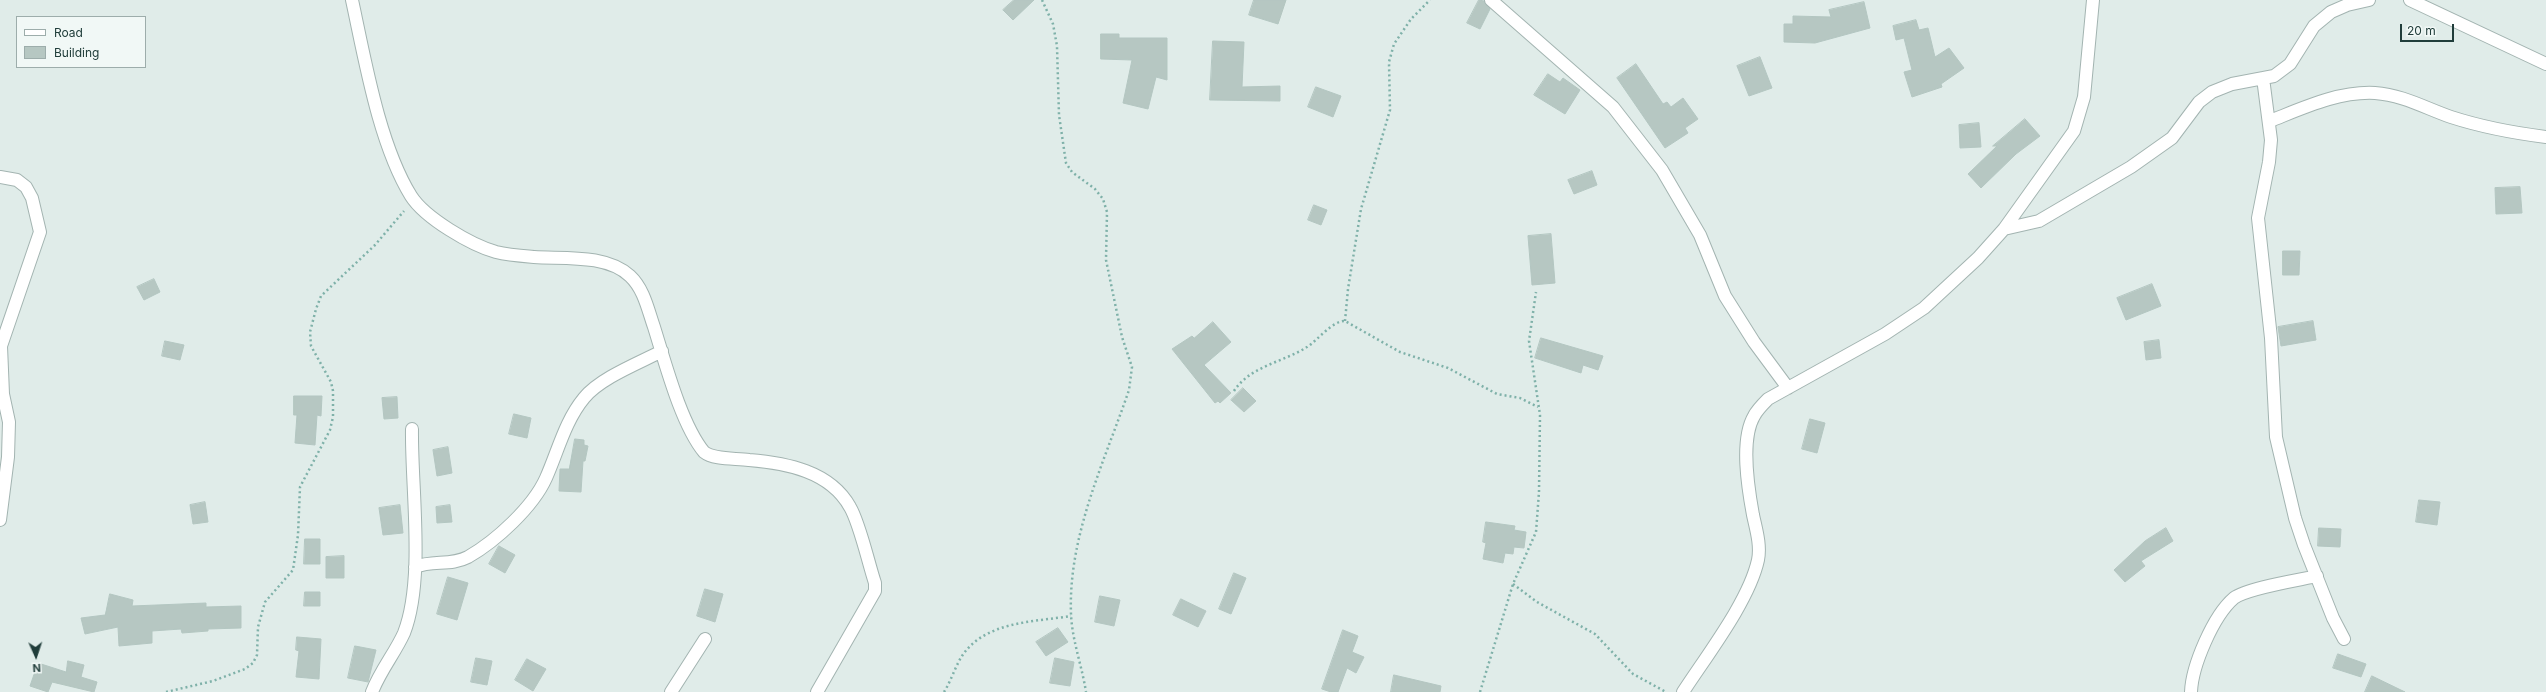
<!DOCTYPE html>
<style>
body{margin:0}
#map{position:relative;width:2546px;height:692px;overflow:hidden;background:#e0ece9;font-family:Inter,sans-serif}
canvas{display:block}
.legend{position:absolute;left:16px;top:16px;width:130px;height:52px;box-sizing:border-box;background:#f1f8f6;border:1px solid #9dadab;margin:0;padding:5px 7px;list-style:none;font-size:12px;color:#203d3a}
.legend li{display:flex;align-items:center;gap:8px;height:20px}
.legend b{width:20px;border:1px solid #9dadab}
.north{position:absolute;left:16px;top:636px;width:40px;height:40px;-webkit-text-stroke:3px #f1f8f6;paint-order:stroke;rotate:177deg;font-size:11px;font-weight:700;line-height:16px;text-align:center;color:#203d3a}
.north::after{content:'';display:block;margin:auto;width:14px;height:18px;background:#203d3a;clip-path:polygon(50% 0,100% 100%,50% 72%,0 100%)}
.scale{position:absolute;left:2400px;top:24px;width:54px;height:18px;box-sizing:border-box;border:2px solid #203d3a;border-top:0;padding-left:5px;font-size:12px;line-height:14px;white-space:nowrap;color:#203d3a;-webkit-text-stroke:3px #f1f8f6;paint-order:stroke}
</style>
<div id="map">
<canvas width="2546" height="692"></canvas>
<ul class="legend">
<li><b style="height:5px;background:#fff"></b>Road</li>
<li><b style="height:11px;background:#b6c7c2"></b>Building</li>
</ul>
<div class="north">N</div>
<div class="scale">20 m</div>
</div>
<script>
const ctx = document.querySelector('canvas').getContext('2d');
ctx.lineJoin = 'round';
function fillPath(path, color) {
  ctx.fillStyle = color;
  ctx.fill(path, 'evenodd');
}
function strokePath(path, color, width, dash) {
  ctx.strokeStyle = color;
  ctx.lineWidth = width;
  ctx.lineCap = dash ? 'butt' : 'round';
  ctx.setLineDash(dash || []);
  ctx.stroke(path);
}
const building = new Path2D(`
 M 1014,0 L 1034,0 L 1013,20 L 1003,10 Z
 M 1254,0 L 1286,0 L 1278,24 L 1249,15 Z
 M 1479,0 L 1484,1 L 1490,9 L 1480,29 L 1467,23 Z
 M 1864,2 L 1870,28 L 1815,43 L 1784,42 L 1784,24 L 1793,24 L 1793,16 L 1831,17 L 1829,10 Z
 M 1916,20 L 1919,30 L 1928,28 L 1935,57 L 1949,48 L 1964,68 L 1941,84 L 1942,87 L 1912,97 L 1904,72 L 1912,70 L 1904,38 L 1896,40 L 1893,26 Z
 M 1101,34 L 1119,34 L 1119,38 L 1167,38 L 1167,80 L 1156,77 L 1148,109 L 1123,103 L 1132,60 L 1101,59 Z
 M 1213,41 L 1244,42 L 1242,87 L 1280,86 L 1280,101 L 1210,100 Z
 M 1760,57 L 1772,88 L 1749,96 L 1737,66 Z
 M 1636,64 L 1663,104 L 1667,102 L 1671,107 L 1683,98 L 1698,119 L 1685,128 L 1688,133 L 1665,148 L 1617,78 Z
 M 1548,74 L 1560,82 L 1563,78 L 1580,90 L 1565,114 L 1534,95 Z
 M 1316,87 L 1341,96 L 1333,117 L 1308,107 Z
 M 2025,119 L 2040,136 L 2016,154 L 1981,188 L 1968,174 L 1997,146 L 1993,146 Z
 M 1979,123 L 1981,147 L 1960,148 L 1959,125 Z
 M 1592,171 L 1597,185 L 1574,194 L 1568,180 Z
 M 2520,187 L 2522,213 L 2496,214 L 2495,188 Z
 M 1314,205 L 1327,210 L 1321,225 L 1308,220 Z
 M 1551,234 L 1555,283 L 1532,285 L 1528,236 Z
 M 2283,251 L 2300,251 L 2299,275 L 2283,275 Z
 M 154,279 L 160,292 L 144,300 L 137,287 Z
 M 2152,284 L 2161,306 L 2126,320 L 2117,298 Z
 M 2313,321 L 2316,340 L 2281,346 L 2278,327 Z
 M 1213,322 L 1231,342 L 1204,365 L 1231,393 L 1220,403 L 1218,401 L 1215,403 L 1172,349 L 1192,336 L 1194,338 Z
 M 1541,338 L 1603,356 L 1598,370 L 1583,365 L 1581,373 L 1535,358 Z
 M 2159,340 L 2161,358 L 2146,360 L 2144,342 Z
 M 165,341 L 184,345 L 180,360 L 162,356 Z
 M 1243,388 L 1256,401 L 1244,412 L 1231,400 Z
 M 294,396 L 322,396 L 321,416 L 317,415 L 315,445 L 295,443 L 297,415 L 294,415 Z
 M 397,397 L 398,418 L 384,419 L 382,398 Z
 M 514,414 L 531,418 L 527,438 L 509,434 Z
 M 1810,419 L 1825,423 L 1817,453 L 1802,449 Z
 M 575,439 L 584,440 L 584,445 L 588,446 L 585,461 L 583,461 L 581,492 L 559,491 L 560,469 L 569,469 Z
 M 448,447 L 452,473 L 437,476 L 433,450 Z
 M 2419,500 L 2440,502 L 2437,525 L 2416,522 Z
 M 205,502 L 208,522 L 193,524 L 190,505 Z
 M 400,505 L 403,533 L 383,535 L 379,508 Z
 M 450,505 L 452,522 L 437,523 L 436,507 Z
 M 1486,522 L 1515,526 L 1514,530 L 1526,532 L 1524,548 L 1514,547 L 1513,554 L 1505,553 L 1503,563 L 1483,559 L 1486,543 L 1483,542 Z
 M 2166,528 L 2173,541 L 2141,561 L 2145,566 L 2125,582 L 2114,570 L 2145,541 Z
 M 2319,528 L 2341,529 L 2340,547 L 2318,546 Z
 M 305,539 L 320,539 L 320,564 L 304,564 Z
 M 499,546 L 515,555 L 505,573 L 489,564 Z
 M 344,556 L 344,578 L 326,578 L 326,557 Z
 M 1234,573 L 1246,578 L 1231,614 L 1219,609 Z
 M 448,577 L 468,583 L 457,620 L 437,614 Z
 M 705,589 L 723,594 L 715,622 L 697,616 Z
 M 305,592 L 320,592 L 320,606 L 304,606 Z
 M 110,594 L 133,600 L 132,606 L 206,603 L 206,607 L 241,606 L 241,628 L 208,629 L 208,631 L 182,633 L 181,629 L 152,631 L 152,643 L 119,646 L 118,627 L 85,634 L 81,618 L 105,615 Z
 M 1100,596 L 1120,600 L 1114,626 L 1095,622 Z
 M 1181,599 L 1206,611 L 1198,627 L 1173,615 Z
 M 1058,628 L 1068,642 L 1046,656 L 1036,642 Z
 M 1343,630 L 1358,636 L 1352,652 L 1364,657 L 1356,673 L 1347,668 L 1338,692 L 1331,692 L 1322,689 Z
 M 297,637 L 321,639 L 319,679 L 296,677 L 299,651 L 296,650 Z
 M 355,646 L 376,650 L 368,682 L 348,678 Z
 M 2338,654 L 2366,664 L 2361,677 L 2333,668 Z
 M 476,658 L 492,661 L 487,685 L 471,682 Z
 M 1055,658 L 1074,662 L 1070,686 L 1050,683 Z
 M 527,659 L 546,669 L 533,691 L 515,680 Z
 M 68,661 L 84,665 L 81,677 L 97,682 L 94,692 L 52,682 L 48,692 L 30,686 L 38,663 L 66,672 Z
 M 1394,675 L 1441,686 L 1440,692 L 1391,692 Z
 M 2372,676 L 2405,692 L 2365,692 Z`);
fillPath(building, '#b6c7c2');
strokePath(building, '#b3c6c1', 1);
const minor = new Path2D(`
 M 352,0 C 365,60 379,144 411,196 C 425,218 471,245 496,252 C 508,255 522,256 534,257 C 564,259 606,254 630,276 C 644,289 648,310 654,327 C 665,362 681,424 704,452 C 714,460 736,458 749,460 C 786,463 830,471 850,507 C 860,524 868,562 875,583 L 875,591 L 817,692
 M 1491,0 L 1613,107 L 1662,170 L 1700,235 L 1725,296 L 1754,342 L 1788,388
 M 2410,0 L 2546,64
 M 2263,78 L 2271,140 L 2269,162 L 2258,218 L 2271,338 L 2276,437 L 2295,518 L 2304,545 L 2333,618 L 2344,639
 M 2270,121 C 2303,108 2339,91 2375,93 C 2403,95 2425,108 2451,117 C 2482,127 2514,133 2546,137
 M 0,177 L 17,180 L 26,187 L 32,198 L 40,232 L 1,346 L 3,394 L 9,422 L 8,457 L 0,520
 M 2004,229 L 2039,221 L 2131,167 L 2172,138 L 2199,102 L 2212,92 L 2232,84 L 2274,76 L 2290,64 L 2314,26 L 2331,12 L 2347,5 L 2369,0
 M 415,567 C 433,560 451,566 468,557 C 496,541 533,507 546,478 C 558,451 565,421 584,398 C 600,378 639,363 662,351
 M 372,692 C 380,671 395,653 404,633 C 425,579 411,487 412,429
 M 671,692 L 705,639
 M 1683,692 C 1707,655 1749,601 1758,560 C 1761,545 1756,529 1753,515 C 1748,488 1740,440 1754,416 C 1757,410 1763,404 1768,399 L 1885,334 L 1924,308 L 1978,258 L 2004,229 L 2074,131 L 2084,97 L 2093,0
 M 2191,692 C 2192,666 2213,616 2234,598 C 2247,588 2299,580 2317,576`);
strokePath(minor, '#a3b4b1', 14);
strokePath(new Path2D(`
 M 1042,0 L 1053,24 L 1057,46 L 1059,115 L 1066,163 L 1072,172 L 1095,189 L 1103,199 L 1107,212 L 1106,260 L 1122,337 L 1132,367 L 1129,390 C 1104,463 1068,536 1071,614 C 1072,640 1082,666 1086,692
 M 1345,321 L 1348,289 L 1361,209 L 1390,110 L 1389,62 L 1394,44 L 1411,19 L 1430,0
 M 1234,391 C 1250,366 1284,362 1307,347 C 1318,340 1332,321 1345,321 L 1400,352 L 1448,368 L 1497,394 L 1520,398 L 1538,407
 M 1513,584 L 1537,602 L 1595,634 L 1633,674 L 1666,692
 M 166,692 L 213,681 L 245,669 L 253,663 L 257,655 L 258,627 L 265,602 L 293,570 L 298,535 L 300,487 L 330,430 L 333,417 L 333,391 L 331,382 L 311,346 L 310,332 L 316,309 L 321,296 L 375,245 L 404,211
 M 944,692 C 951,681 955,667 962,656 C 985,621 1034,622 1071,616
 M 1480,692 L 1513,584 L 1536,532 L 1539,492 L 1540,415 L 1529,341 L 1536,292`), '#7fb1a9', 2.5, [2, 3]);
strokePath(minor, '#fff', 12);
</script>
